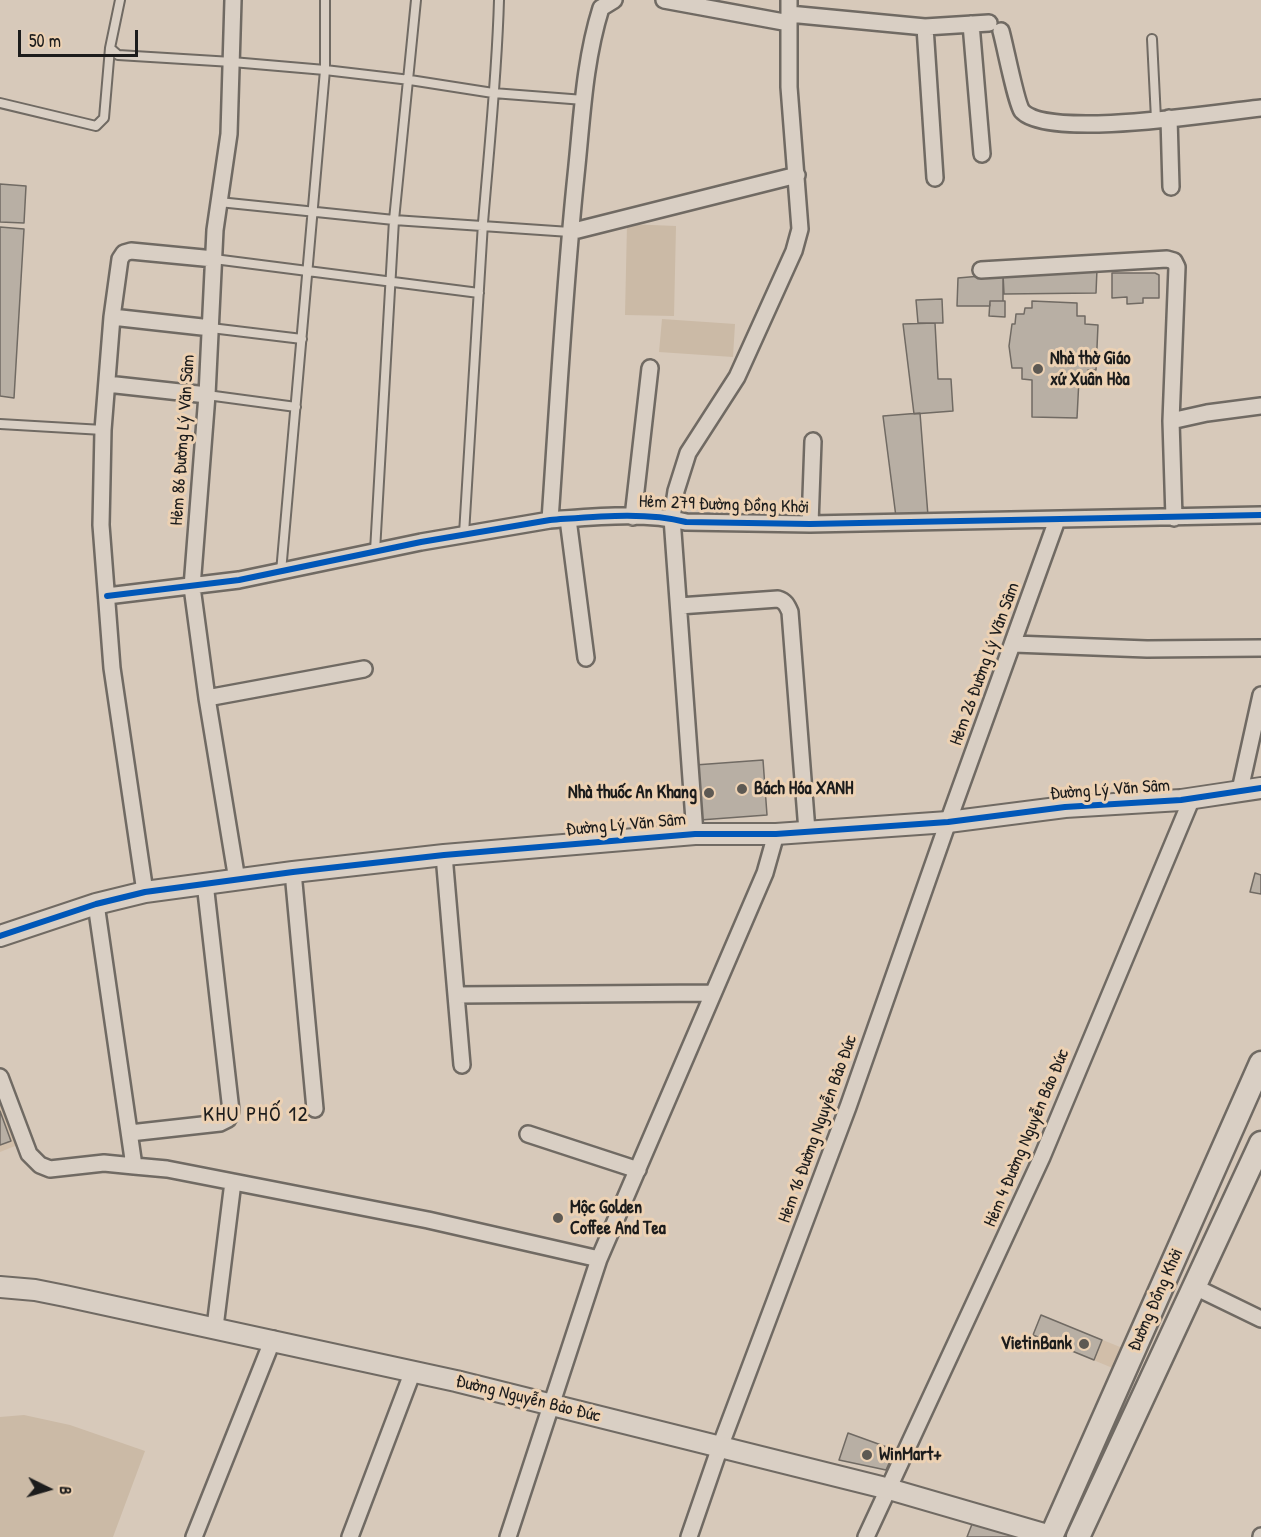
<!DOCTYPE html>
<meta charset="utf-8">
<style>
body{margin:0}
#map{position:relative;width:1261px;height:1537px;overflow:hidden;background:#d7c9ba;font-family:"Patrick Hand",sans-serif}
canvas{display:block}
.north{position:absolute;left:18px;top:1459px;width:60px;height:60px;-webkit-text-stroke:4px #ecd1b3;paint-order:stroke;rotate:95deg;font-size:16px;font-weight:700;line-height:24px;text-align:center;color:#1c1c1c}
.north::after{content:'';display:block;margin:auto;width:21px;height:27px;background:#1c1c1c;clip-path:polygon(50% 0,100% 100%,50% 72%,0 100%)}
.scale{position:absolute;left:18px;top:30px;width:120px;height:27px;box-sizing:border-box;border:3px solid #1c1c1c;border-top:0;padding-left:8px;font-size:18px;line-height:21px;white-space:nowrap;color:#1c1c1c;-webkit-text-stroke:4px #ecd1b3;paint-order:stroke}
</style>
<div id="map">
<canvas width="1261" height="1537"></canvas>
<div class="north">B</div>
<div class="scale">50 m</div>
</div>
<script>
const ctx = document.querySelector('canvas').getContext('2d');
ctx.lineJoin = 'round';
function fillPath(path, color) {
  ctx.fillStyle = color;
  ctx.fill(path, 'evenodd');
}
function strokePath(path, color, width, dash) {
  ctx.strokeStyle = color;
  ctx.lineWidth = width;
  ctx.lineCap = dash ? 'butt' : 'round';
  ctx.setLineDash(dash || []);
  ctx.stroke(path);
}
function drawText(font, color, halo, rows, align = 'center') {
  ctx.font = font + ' "Patrick Hand",sans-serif';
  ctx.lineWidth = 6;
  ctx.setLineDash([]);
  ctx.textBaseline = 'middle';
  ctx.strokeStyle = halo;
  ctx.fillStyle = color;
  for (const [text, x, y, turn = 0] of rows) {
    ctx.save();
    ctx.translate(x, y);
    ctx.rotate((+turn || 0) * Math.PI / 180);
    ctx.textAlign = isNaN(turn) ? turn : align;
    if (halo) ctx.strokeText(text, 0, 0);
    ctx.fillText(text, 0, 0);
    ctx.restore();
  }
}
fillPath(new Path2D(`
 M 0,1093 L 20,1144 L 0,1152 Z
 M 1041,1315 L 1125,1349 L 1115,1369 L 1033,1335 Z`), '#d1bea9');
fillPath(new Path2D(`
 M 627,224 L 676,226 L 674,316 L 625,315 Z
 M 662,319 L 735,324 L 733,357 L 659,352 Z
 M 24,1415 L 70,1425 L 145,1451 L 113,1537 L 0,1537 L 0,1417 Z`), '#cbbaa6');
const building = new Path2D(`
 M 0,184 L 26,186 L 24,223 L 0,222 Z
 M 0,227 L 24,229 L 14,398 L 0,396 Z
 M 1097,269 L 1096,293 L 1004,294 L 1003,274 Z
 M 1112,273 L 1155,273 L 1159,275 L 1159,298 L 1143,298 L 1143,303 L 1127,304 L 1127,297 L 1112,298 Z
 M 1003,274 L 1003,301 L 990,301 L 990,306 L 957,306 L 958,278 Z
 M 942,299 L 943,323 L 918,323 L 916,300 Z
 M 990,301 L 1005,301 L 1005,317 L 989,316 Z
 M 1032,301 L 1077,303 L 1077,316 L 1085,316 L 1085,324 L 1098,325 L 1096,370 L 1088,370 L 1087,380 L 1079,379 L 1077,418 L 1032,417 L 1032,380 L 1022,379 L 1022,368 L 1012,368 L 1009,346 L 1012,324 L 1015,324 L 1016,314 L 1024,314 L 1025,308 L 1032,308 Z
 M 935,323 L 938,379 L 951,379 L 953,411 L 914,414 L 903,324 Z
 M 920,413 L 928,516 L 896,517 L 883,416 Z
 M 763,760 L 767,815 L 700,820 L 695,765 Z
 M 1255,873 L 1261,875 L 1261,894 L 1250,892 Z
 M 0,1111 L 11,1141 L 0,1145 Z
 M 1041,1315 L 1102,1340 L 1094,1360 L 1033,1335 Z
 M 848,1433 L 895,1450 L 886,1470 L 839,1460 Z
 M 974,1519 L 1016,1537 L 967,1537 Z`);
fillPath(building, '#b8afa4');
strokePath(building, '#706a63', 1.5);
const service = new Path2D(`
 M 120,0 L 110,48 L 118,55 L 232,62 L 325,70 L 410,80 L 493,93 L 584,100
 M 1152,39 L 1156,119
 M 0,103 L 96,126 L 104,118 L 110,48
 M 219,202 L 394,220 L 570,232
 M 214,259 L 479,293
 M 211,328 L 302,339
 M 207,395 L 296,407
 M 0,424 L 103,430
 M 464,534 C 471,431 476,327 483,223 C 489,149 497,75 499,0
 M 375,551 L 394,220 L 416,0
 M 281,572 L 325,70 L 325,0`);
const minor = new Path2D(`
 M 233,0 L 229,134 L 215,230 L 207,395 L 192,587 L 207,698 L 237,880
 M 664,0 L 789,23
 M 789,14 L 925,27 L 989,23
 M 971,24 L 982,154
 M 925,27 L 935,178
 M 1001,31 C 1005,45 1016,103 1022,111 C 1048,140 1220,112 1261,108
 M 1169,118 L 1171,187
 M 570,232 L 797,175
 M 981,270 L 1167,259 L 1174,261 L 1177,267 L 1171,421 L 1174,518
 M 112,317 L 211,328
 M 107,384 L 207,395
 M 1171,421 L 1207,413 L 1261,406
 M 633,517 L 650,368
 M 568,519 L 586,658
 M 550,520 C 558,405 564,290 576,175 C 582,119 584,62 601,8 L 614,0
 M 810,524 L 813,441
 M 107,596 L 239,580 L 421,542 L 550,520 C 592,517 645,511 686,522 L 810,524 L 1261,515
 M 679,606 L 778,599 C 785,601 787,605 790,612 L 807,831
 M 1014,644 L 1147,649 L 1261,648
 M 207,698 L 364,669
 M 1240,790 L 1261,695
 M 695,834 L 672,518 L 676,491 L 688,453 L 737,377 L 794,251 L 800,229 L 789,87 L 789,0
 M 444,855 L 462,1065
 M 293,872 L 315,1109
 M 145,892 L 112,668 L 101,525 L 103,430 L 112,317 L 120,259 L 124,253 L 131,251 L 214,259
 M 96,904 L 134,1166 L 167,1169 L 428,1220 L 599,1259
 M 456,995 L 712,993
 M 0,1077 L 29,1154 L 40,1165 L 50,1169 L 104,1163 L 134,1166
 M 130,1133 L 220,1123 L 228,1119 L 231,1111 L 205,883
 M 528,1134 L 638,1170
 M 1195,1287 L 1261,1319
 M 215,1327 L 233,1182
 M 194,1537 L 273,1339
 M 350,1537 L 413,1371
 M 508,1537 L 599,1259 L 765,873 L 776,834
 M 689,1537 L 720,1447 L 848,1107 L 948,822 L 1057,520
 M 866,1537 L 1042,1157 L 1192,798
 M 1261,1537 L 1261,1536`);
const tertiary = new Path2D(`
 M 0,936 L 96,904 L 145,892 L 293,872 L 444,855 L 695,834 L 776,834 L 948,822 L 1065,807 L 1181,800 L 1261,788
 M 0,1287 L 35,1290 L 65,1296 L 456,1381 L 889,1489 L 1051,1536`);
const secondary = new Path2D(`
 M 1051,1537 L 1261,1063
 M 1078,1537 L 1261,1143`);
strokePath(service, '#706a63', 12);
strokePath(minor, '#706a63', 20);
strokePath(tertiary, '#706a63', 24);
strokePath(secondary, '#706a63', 27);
strokePath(service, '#d9cfc4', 8);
strokePath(minor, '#d9cfc4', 15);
strokePath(tertiary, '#d9cfc4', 20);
strokePath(secondary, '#d9cfc4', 22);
strokePath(new Path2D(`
 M 107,596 L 239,580 L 421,542 L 550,520 C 592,517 645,511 686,522 L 810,524 L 1261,515
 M 0,936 L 96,904 L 145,892 L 293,872 L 444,855 L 695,834 L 776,834 L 948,822 L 1065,807 L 1181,800 L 1261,788`), '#0057b8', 6);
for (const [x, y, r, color] of [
 [1038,369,6,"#5d5953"],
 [742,789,6,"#5d5953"],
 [709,793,6,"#5d5953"],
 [558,1218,6,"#5d5953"],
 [1084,1344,6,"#5d5953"],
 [867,1455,6,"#5d5953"]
]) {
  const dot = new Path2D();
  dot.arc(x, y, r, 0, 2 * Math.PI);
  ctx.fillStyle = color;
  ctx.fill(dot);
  strokePath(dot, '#ecd1b3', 2);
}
drawText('bold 18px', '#1c1c1c', '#ecd1b3', [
 ["Nhà thờ Giáo",1050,359],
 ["xứ Xuân Hòa",1050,380],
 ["Bách Hóa XANH",754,789],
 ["Nhà thuốc An Khang",697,793,"right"],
 ["Mộc Golden",570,1208],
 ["Coffee And Tea",570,1229],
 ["VietinBank",1072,1344,"right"],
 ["WinMart+",879,1455]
], 'left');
drawText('18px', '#1c1c1c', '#ecd1b3', [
 ["Hẻm 86 Đường Lý Văn Sâm",183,440,-86],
 ["Hẻm 279 Đường Đồng Khởi",724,505,2],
 ["Hẻm 26 Đường Lý Văn Sâm",985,664,-70],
 ["Đường Lý Văn Sâm",1110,790,-4],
 ["Đường Lý Văn Sâm",626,825,-5],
 ["Hẻm 16 Đường Nguyễn Bảo Đức",818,1129,-70],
 ["Hẻm 4 Đường Nguyễn Bảo Đức",1027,1138,-67],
 ["Đường Đồng Khởi",1156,1300,-66],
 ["Đường Nguyễn Bảo Đức",528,1399,14]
]);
ctx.letterSpacing = '1.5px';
drawText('21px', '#1c1c1c', '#ecd1b3', [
 ["KHU PHỐ 12",256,1115]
]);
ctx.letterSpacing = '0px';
</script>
